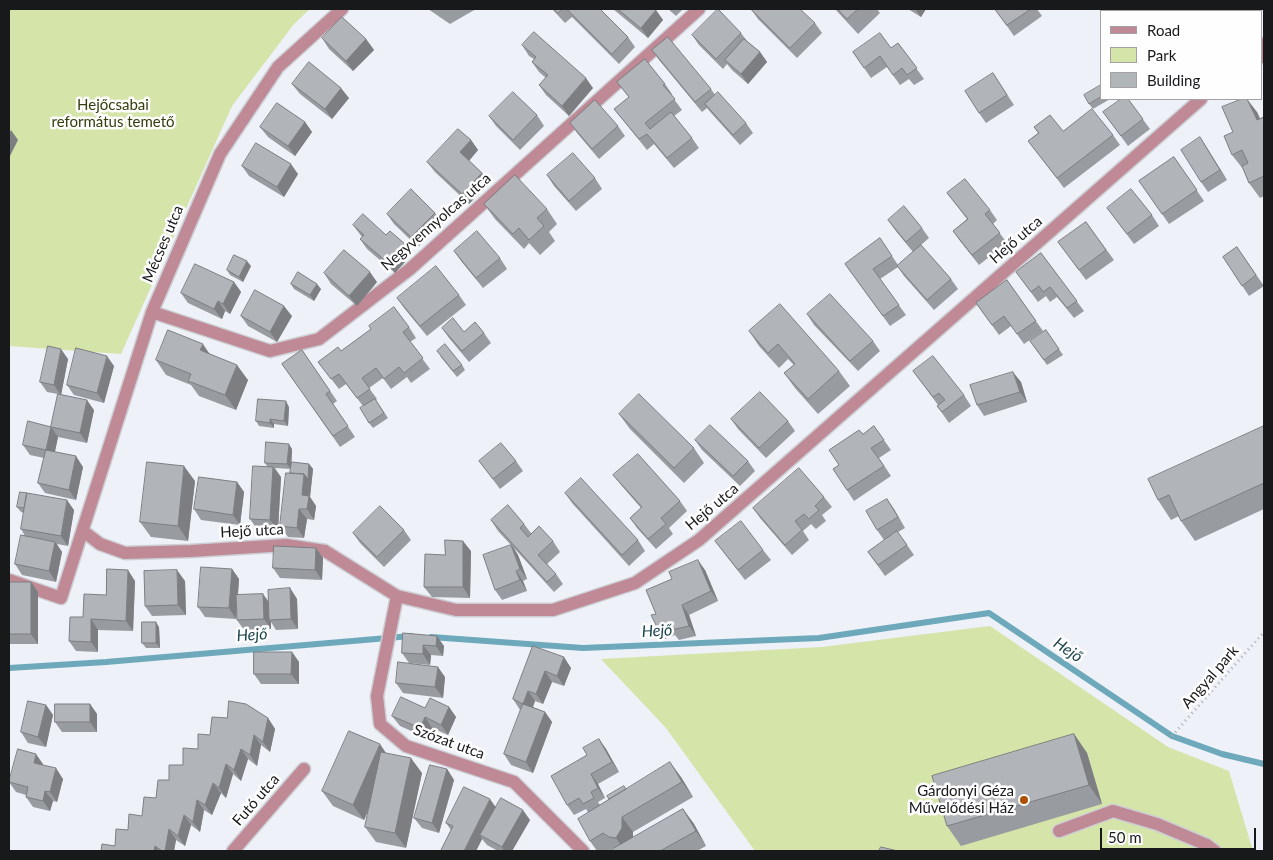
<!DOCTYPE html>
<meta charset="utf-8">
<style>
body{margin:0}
#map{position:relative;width:1273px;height:860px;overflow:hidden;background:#eef1f7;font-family:Lato,sans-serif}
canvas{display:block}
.frame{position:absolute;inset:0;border:10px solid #18191b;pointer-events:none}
.legend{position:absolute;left:1100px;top:10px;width:162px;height:90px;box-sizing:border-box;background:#fefefe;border:1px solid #a2a2a3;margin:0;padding:6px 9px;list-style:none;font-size:15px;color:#18191b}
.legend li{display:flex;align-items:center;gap:10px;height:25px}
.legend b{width:25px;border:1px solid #a2a2a3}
.scale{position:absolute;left:1100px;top:828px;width:156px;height:22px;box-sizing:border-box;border:2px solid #18191b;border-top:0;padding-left:6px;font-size:15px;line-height:18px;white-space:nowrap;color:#18191b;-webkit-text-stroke:4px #fefefe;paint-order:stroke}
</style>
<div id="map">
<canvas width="1273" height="860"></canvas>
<div class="frame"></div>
<ul class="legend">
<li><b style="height:6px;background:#bf8995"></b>Road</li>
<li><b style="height:14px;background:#d5e4a9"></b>Park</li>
<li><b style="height:14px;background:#b1b4b9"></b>Building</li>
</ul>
<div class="scale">50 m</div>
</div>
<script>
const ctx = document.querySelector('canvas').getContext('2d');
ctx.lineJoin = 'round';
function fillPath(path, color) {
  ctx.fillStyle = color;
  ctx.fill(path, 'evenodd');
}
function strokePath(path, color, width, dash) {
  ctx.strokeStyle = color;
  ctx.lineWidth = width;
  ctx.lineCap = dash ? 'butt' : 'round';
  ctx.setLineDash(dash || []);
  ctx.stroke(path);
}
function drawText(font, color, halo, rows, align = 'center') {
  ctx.font = font + ' Lato,sans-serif';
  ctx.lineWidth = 5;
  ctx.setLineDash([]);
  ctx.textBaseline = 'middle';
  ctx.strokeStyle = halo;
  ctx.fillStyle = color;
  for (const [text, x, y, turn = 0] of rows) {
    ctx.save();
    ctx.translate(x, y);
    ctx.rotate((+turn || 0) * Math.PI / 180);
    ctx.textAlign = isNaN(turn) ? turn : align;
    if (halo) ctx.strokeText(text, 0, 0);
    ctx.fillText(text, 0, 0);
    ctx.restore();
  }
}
fillPath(new Path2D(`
 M 9,9 L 310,9 L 294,24 L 232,106 L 121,354 L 9,346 Z
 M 990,626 L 1168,747 L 1229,771 L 1253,851 L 755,851 L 666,728 L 601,659 L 822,647 Z`), '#d5e4a9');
strokePath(new Path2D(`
 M 431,637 L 583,648 L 819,638 L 989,613 L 1172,736 L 1222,754 L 1264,764
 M 9,668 L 106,662 L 411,636`), '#6da9bb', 6);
const minor = new Path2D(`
 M 1130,9 L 1136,11
 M 1262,46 L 1264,44
 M 1262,57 L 1264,57
 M 152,312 L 270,351 L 319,339 L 410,269 L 699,9
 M 83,531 L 100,544 L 125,553 L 191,551 L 286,545 L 325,551 L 397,596 L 456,610 L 553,610 L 635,583 L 699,540 L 1201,99
 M 9,580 L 61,598 L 152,312 L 220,154 L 278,67 L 342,9
 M 397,596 L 377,696 L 380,724 L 406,746 L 514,782 L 583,851
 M 1059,831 L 1113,811 L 1157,824 L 1207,845 L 1215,851
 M 233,851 L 304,769`);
strokePath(minor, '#ccced4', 15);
strokePath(new Path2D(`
 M 1172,736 L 1264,632`), '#aaadb2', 3, [1, 4]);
strokePath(minor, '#bf8995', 12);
fillPath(new Path2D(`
 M 428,9 L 476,9 L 450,24 Z
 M 552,9 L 600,9 L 628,37 L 635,47 L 619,64 L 572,17 L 565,23 Z
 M 613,9 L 655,9 L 663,20 L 648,38 Z
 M 668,9 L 683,9 L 676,16 Z
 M 751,9 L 815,23 L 822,33 L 797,58 L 758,19 Z
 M 835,9 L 877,9 L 880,13 L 858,34 Z
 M 908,9 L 926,9 L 921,17 Z
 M 995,9 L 1037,9 L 1042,16 L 1014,36 Z
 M 741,33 L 747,41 L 760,52 L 767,62 L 748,84 L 732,70 L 727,64 L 723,69 L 699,45 L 692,35 Z
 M 322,38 L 366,39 L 374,50 L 353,71 L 329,49 Z
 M 898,43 L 924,79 L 914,85 L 909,79 L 900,85 L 887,67 L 871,78 L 853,52 L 891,48 Z
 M 522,45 L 593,88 L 569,116 L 546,95 L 539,85 L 546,78 L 539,72 L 532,62 L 534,59 L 529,56 Z
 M 652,50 L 711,89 L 715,95 L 746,123 L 753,133 L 740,145 L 712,114 L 707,108 L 702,112 L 659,60 Z
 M 993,73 L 1014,105 L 986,123 L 979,113 Z
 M 617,82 L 665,84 L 672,94 L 671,95 L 682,110 L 674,116 L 692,138 L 699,148 L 674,168 L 654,144 L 647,150 L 622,119 L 614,109 L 629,97 Z
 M 292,84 L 349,98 L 332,119 L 300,94 Z
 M 1102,86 L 1102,99 L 1110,99 L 1093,109 L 1089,104 Z
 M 1128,99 L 1150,129 L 1128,146 L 1103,112 Z
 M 1257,112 L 1260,119 L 1264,117 L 1264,196 L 1260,198 L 1249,183 L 1243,169 L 1232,155 Z
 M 537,115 L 544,126 L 520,150 L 496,126 L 489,116 Z
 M 305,122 L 312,132 L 295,156 L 268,137 L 260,127 Z
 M 570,123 L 618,126 L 625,136 L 599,159 L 577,133 Z
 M 1034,127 L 1063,131 L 1113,135 L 1120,145 L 1064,188 L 1028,141 L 1038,133 Z
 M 1200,137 L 1227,180 L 1208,192 L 1201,182 Z
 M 471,140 L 478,150 L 469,161 L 482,173 L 489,183 L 469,204 L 435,172 L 427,162 Z
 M 1174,157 L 1204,201 L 1169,224 L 1139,181 Z
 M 242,166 L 298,174 L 284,197 L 249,176 Z
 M 547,175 L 595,178 L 602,189 L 576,211 L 554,186 Z
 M 947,193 L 990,210 L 997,220 L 993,224 L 1007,243 L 979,265 L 960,241 L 953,231 L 967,219 Z
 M 484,204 L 547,209 L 557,224 L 549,232 L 555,241 L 540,255 L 529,243 L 524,249 L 495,219 Z
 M 1107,208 L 1152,215 L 1159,226 L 1134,244 Z
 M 435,213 L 443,223 L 418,247 L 394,224 L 387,214 Z
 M 888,220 L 922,228 L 929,238 L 921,245 L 951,279 L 958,289 L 934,310 L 904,276 L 898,267 L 880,279 L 906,315 L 890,326 L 845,264 L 880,238 L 898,265 L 913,252 L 895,230 Z
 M 1086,222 L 1114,260 L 1086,280 L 1058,242 Z
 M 353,225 L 386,235 L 405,244 L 412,254 L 395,273 L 367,249 L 360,239 L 362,237 Z
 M 1237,247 L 1264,286 L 1249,296 L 1223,257 Z
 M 454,251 L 500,258 L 507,269 L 483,288 L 461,261 Z
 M 1041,253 L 1084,311 L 1074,318 L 1057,297 L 1050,302 L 1046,296 L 1038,302 L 1016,272 Z
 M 251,266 L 243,282 L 230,275 L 227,270 Z
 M 324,273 L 377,282 L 357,306 L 331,284 Z
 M 1007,280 L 1043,331 L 1024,344 L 1011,326 L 999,335 L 976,303 Z
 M 234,282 L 241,292 L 230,314 L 225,311 L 222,319 L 188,303 L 181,293 Z
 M 291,284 L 321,289 L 314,301 L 294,289 Z
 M 459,295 L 466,305 L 427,336 L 404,308 L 397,298 Z
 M 807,314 L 873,341 L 880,351 L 858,371 L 814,325 Z
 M 241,316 L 292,316 L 277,342 L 248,326 Z
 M 409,327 L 416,338 L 410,342 L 430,369 L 411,383 L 407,377 L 391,389 L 383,378 L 369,388 L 377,399 L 376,400 L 388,418 L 373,428 L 369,423 L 363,406 L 346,384 L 339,389 L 318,362 L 341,351 Z
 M 442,328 L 464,332 L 484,333 L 491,343 L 469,362 L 449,338 Z
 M 1046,330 L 1063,355 L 1047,365 L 1030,341 Z
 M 749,331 L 839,371 L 850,386 L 818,414 L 795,388 L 784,373 L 794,365 L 788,359 L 779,368 L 759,346 Z
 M 302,350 L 337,401 L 333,404 L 355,437 L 340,447 L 282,364 Z
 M 210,354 L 248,380 L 236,410 L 199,396 L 191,385 L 166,375 L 156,360 Z
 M 440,356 L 462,365 L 465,370 L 457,377 Z
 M 68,359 L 61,395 L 94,410 L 87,443 L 58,437 L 55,452 L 83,467 L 76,500 L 45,493 L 38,483 L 44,458 L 30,455 L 23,445 L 51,427 L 58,394 L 47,392 L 40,382 Z
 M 114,366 L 104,403 L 74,395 L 67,385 Z
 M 913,371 L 964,395 L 971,406 L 949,423 L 937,406 L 938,405 Z
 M 1021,382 L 1027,402 L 984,416 L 977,405 Z
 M 289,407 L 288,426 L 274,424 L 274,428 L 259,426 L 256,421 Z
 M 619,414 L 694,448 L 704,463 L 684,483 L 630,429 Z
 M 731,419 L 788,421 L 795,431 L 766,458 L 738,429 Z
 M 874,426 L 891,450 L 879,458 L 891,476 L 854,501 L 833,469 L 839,465 L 863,434 Z
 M 1264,426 L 1264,509 L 1195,541 L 1181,521 L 1179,516 L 1171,520 L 1158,500 Z
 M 695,440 L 748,461 L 755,471 L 740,486 L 702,450 Z
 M 292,449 L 291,468 L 309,464 L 313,469 L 310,497 L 316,506 L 314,520 L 307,519 L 304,538 L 288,537 L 280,526 L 291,469 L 275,468 L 281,477 L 278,530 L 257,529 L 250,519 L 267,466 L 265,463 Z
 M 479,461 L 516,461 L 523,471 L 500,489 Z
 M 613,475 L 680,501 L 687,511 L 669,528 L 673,534 L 656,549 L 637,528 L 630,518 L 641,508 L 621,485 Z
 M 195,481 L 188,541 L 151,537 L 140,522 Z
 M 237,482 L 244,492 L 240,525 L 201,520 L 194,509 Z
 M 565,493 L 638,540 L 645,551 L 629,566 L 572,503 Z
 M 824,497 L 832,507 L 822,515 L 826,521 L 816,529 L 811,524 L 803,531 L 809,540 L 792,555 L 760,518 L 753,508 Z
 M 887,499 L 905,528 L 898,532 L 914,555 L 885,576 L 868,552 L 889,537 L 884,540 L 877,530 Z
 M 17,507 L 74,510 L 68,546 L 57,544 L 62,552 L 56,582 L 22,575 L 15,564 L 25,536 L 21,529 L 24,513 L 21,512 Z
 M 491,520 L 524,524 L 531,533 L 553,541 L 560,552 L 547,564 L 556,574 L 563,584 L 554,592 L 514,548 L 518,555 L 527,579 L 523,581 L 527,591 L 502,600 L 495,590 L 511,545 L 498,531 Z
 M 404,530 L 411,540 L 384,567 L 360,543 L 353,533 Z
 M 715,541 L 763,550 L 771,560 L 745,580 Z
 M 316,548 L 323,558 L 322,580 L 280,578 L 273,568 Z
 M 471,551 L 470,598 L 432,597 L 424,587 Z
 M 232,569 L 239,579 L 238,595 L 263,594 L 269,602 L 290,588 L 297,599 L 298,629 L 276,630 L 271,622 L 271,629 L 244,630 L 237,620 L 237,611 L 236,619 L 205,617 L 198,607 Z
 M 705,570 L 718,601 L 689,615 L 696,636 L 679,640 L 675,635 L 665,639 L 658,629 L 656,614 Z
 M 135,581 L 133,631 L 98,630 L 98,652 L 76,651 L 69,641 L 83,617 L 106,595 Z
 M 185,581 L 186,615 L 152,616 L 145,606 Z
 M 9,582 L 31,582 L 38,592 L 38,644 L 9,644 Z
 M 159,627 L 160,648 L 146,648 L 142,643 Z
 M 403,633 L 444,646 L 443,656 L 431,655 L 430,665 L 409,663 L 402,653 Z
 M 533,646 L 571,668 L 564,686 L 552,682 L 543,704 L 535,701 L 533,707 L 545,712 L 552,722 L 533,773 L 511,765 L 504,754 L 521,710 L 520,710 L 513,699 Z
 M 292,652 L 299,662 L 299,684 L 261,684 L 254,674 Z
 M 445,677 L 443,698 L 403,693 L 396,683 Z
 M 90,704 L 97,714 L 97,732 L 62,732 L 55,722 Z
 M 46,705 L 53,715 L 46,747 L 28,743 L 21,732 Z
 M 449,707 L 456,717 L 448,735 L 432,728 L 427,738 L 400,726 L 392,716 L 425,708 Z
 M 227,718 L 268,718 L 275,729 L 270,752 L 261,745 L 257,766 L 248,759 L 241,781 L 233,774 L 226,798 L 221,793 L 212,815 L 204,810 L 200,832 L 191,825 L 185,846 L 176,840 L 174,851 L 101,851 L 115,846 L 128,830 L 142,816 L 156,798 L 169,780 L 198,749 L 210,735 Z
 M 1074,734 L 1087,753 L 1102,804 L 961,846 L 947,826 Z
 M 599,739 L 606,749 L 619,772 L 598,784 L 605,798 L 598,802 L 600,805 L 626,789 L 681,777 L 693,797 L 633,832 L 633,838 L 683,809 L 694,824 L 706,846 L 697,851 L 609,851 L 614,848 L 613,848 L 607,851 L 597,851 L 590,841 L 588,812 L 586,809 L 574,815 L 567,805 L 587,755 Z
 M 386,753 L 422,773 L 406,848 L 376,842 L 365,827 L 370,806 L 364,820 L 333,806 L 322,791 Z
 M 43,764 L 43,765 L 63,779 L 57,802 L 53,801 L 50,811 L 33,807 L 26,797 L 26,795 L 16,792 L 9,782 Z
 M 447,769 L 454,780 L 439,833 L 422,828 L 414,818 Z
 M 496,807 L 530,820 L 512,851 L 498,851 L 487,845 L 482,839 L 476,851 L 442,851 L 441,850 L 451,830 L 446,823 Z`), '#989b9f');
fillPath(new Path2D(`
 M 915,9 L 926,9 L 921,17 Z
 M 656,10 L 663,20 L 648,38 L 641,28 Z
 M 366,39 L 374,50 L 353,71 L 346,61 Z
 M 760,52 L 767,62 L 748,84 L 741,74 Z
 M 586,78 L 593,88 L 569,116 L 562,106 Z
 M 341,88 L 349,98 L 332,119 L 325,109 Z
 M 1247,99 L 1257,112 L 1264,128 L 1257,120 Z
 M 305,122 L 312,132 L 295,156 L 288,146 Z
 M 11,130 L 18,140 L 9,158 L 9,134 Z
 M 1200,137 L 1207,148 L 1227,180 L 1220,170 Z
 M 471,140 L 478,150 L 467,163 L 460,152 Z
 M 291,164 L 298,174 L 284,197 L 277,187 Z
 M 482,173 L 489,183 L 469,204 L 462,194 Z
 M 405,244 L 412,254 L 395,273 L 388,263 Z
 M 247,261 L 251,266 L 243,282 L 239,277 Z
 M 370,272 L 377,282 L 357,306 L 349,296 Z
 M 234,282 L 241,292 L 230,314 L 223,304 Z
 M 317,284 L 321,289 L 314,301 L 310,295 Z
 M 218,301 L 225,311 L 222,319 L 214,309 Z
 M 284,306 L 292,316 L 277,342 L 270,332 Z
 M 203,344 L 213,359 L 200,350 Z
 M 61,349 L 68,359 L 61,395 L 54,385 Z
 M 107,356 L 114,366 L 104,403 L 97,393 Z
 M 237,365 L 248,380 L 236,410 L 225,395 Z
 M 1013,372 L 1021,382 L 1027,402 L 1020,392 Z
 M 87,400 L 94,410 L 87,443 L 80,433 Z
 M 286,401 L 289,407 L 288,426 L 284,421 Z
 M 270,419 L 274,424 L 274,428 L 270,423 Z
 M 51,427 L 58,437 L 53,460 L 46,450 Z
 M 289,444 L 292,449 L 291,469 L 287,464 Z
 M 76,456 L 83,467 L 76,500 L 69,490 Z
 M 309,464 L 313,469 L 310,497 L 316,506 L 314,520 L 307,509 L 302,495 L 304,474 Z
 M 184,466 L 195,481 L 188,541 L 178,526 Z
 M 273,467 L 281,477 L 278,530 L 270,520 Z
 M 237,482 L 244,492 L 240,525 L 233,515 Z
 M 887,499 L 894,509 L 905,528 L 898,517 Z
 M 67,500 L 74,510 L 68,546 L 61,536 Z
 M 299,509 L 307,519 L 304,538 L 297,528 Z
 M 463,541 L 471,551 L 470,598 L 463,587 Z
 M 55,542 L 62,552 L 56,582 L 49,571 Z
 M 511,545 L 518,555 L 527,579 L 520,569 Z
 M 316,548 L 323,558 L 322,580 L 315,570 Z
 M 698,560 L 705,570 L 718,601 L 711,591 Z
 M 232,569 L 239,579 L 236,619 L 229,608 Z
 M 128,570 L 135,581 L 133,631 L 126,621 Z
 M 177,570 L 185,581 L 186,615 L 178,605 Z
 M 516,571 L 523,581 L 527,591 L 520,580 Z
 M 31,582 L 38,592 L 38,644 L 31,634 Z
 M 290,588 L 297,599 L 298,629 L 291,619 Z
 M 263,594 L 270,605 L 269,620 L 271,622 L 271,629 L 264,619 Z
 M 682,605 L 689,615 L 696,636 L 689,626 Z
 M 91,619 L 98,630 L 98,652 L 91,642 Z
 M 156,622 L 159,627 L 160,648 L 156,643 Z
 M 437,636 L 444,646 L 443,656 L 436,646 Z
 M 423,645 L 431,655 L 430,665 L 423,654 Z
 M 292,652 L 299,662 L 299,684 L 291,674 Z
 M 564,657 L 571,668 L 564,686 L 557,676 Z
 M 438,667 L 445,677 L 443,698 L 435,687 Z
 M 545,671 L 552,682 L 543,704 L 536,694 Z
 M 528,691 L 535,701 L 530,714 L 523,704 Z
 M 90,704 L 97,714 L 97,732 L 90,722 Z
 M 46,705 L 53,715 L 46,747 L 38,737 Z
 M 449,707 L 456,717 L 448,735 L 441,725 Z
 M 545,712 L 552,722 L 533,773 L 526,762 Z
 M 425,717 L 432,728 L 427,738 L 420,728 Z
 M 268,718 L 275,729 L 270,752 L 263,742 Z
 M 1074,734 L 1087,753 L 1102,804 L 1089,785 Z
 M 254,735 L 261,745 L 257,766 L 250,755 Z
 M 599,739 L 606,749 L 619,772 L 612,762 Z
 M 380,744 L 390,759 L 364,820 L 353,805 Z
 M 241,749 L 248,759 L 241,781 L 234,770 Z
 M 36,754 L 43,764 L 41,773 L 34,763 Z
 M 411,758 L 422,773 L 406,848 L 395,833 Z
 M 670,762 L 681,777 L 693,797 L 682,782 Z
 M 226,764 L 233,774 L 226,798 L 219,788 Z
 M 56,768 L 63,779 L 57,802 L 50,792 Z
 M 447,769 L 454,780 L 439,833 L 432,823 Z
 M 591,774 L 598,784 L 605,798 L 598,788 Z
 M 213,783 L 221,793 L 212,815 L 205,805 Z
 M 45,791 L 53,801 L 50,811 L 43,801 Z
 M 490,799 L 497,809 L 480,835 L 482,839 L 476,851 L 464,851 Z
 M 197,800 L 204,810 L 200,832 L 193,822 Z
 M 683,809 L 694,824 L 706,846 L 696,831 Z
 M 523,810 L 530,820 L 512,851 L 504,851 L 502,847 Z
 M 184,815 L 191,825 L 185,846 L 178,836 Z
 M 622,817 L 633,832 L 633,843 L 625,851 L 616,838 Z
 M 169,829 L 176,840 L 174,851 L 165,851 Z
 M 155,846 L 159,851 L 154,851 Z`), '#7c7e82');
const building = new Path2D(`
 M 554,9 L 562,9 L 558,13 Z
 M 567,9 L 600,9 L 628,37 L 612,54 Z
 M 618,9 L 655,9 L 656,10 L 641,28 Z
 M 718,9 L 741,33 L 716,59 L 692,35 Z
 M 751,9 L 800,9 L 815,23 L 790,48 Z
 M 838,9 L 858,9 L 847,19 Z
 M 995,9 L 1031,9 L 1007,25 Z
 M 342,17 L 366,39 L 346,61 L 322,38 Z
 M 534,32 L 586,78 L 562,106 L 539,85 L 548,75 L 532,62 L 536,57 L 522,45 Z
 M 880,33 L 891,48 L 898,43 L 917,68 L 907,75 L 902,68 L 893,75 L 880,56 L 864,68 L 853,52 Z
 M 668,37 L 711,89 L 695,102 L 652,50 Z
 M 744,39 L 760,52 L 741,74 L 725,60 Z
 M 645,59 L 665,84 L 663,85 L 675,99 L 645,123 L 650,129 L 671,112 L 692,138 L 667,158 L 647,134 L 639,139 L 614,109 L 629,97 L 617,82 Z
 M 309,62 L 341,88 L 325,109 L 292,84 Z
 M 993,73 L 1007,95 L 979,113 L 965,91 Z
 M 1101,85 L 1102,96 L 1089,104 L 1084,95 Z
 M 513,92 L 537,115 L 513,140 L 489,116 Z
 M 718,92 L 746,123 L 733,135 L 705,104 Z
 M 1121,99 L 1128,99 L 1143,119 L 1121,136 L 1103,112 Z
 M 1242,99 L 1247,99 L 1257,120 L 1264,117 L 1264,176 L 1249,183 L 1242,166 L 1248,163 L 1242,150 L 1232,155 L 1224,136 L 1233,132 L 1222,107 Z
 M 595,100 L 618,126 L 592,149 L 570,123 Z
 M 277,103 L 305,122 L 288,146 L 260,127 Z
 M 1092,109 L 1113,135 L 1057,178 L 1028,141 L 1039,133 L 1034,127 L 1050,115 L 1063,131 Z
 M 458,129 L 471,140 L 460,152 L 482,173 L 462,194 L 427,162 Z
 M 1200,137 L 1220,170 L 1201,182 L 1181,150 Z
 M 256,143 L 291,164 L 277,187 L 242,166 Z
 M 573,153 L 595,178 L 569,201 L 547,175 Z
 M 1174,157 L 1197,190 L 1162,214 L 1139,181 Z
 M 515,175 L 547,209 L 537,218 L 544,226 L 529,240 L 519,228 L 513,234 L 484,204 Z
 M 965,179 L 990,210 L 985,214 L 1000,233 L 972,255 L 953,231 L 968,219 L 947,193 Z
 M 411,189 L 435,213 L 411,237 L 387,214 Z
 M 1131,189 L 1152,215 L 1127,234 L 1107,208 Z
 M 904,206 L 922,228 L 906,242 L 888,220 Z
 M 363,214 L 386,235 L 390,231 L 405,244 L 388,263 L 360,239 L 364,235 L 353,225 Z
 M 1086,222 L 1106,250 L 1079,270 L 1058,242 Z
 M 477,231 L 500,258 L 476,278 L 454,251 Z
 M 880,238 L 892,256 L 873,269 L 899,305 L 883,316 L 845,264 Z
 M 921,245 L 951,279 L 927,300 L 897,266 Z
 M 1237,247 L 1256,275 L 1242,286 L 1223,257 Z
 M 344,250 L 370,272 L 349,296 L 324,273 Z
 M 1041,253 L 1077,301 L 1067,308 L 1050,287 L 1043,292 L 1039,286 L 1031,292 L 1016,272 Z
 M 234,255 L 247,261 L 239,277 L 227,270 Z
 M 195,264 L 234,282 L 223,304 L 218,301 L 214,309 L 181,293 Z
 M 436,266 L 459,295 L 420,326 L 397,298 Z
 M 298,272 L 317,284 L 310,295 L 291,284 Z
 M 1007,280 L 1036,321 L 1017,334 L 1004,316 L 992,325 L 976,303 Z
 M 255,290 L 284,306 L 270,332 L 241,316 Z
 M 830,294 L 873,341 L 850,361 L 807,314 Z
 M 780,304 L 839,371 L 808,399 L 784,373 L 795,364 L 778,344 L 768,353 L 749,331 Z
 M 394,307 L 409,327 L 403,332 L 423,358 L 404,373 L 399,367 L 384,379 L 376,368 L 362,378 L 370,389 L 357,398 L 339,374 L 331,379 L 318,362 L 338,347 L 341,351 L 371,329 L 369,326 Z
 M 453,318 L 464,332 L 475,322 L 484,333 L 462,351 L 442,328 Z
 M 168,330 L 203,344 L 200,350 L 237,365 L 225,395 L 188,381 L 191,374 L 156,360 Z
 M 1046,330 L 1059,349 L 1044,360 L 1030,341 Z
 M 445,344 L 462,365 L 453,371 L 437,351 Z
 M 48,346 L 61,349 L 54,385 L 40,382 Z
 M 76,348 L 107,356 L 97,393 L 67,385 Z
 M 302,350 L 330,391 L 326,394 L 348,426 L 333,436 L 282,364 Z
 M 933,356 L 964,395 L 942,412 L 937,406 L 945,400 L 939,393 L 933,397 L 913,371 Z
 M 1013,372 L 1020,392 L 977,405 L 970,385 Z
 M 760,392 L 788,421 L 759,448 L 731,419 Z
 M 58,394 L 87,400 L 80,433 L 51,427 Z
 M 639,394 L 694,448 L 674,468 L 619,414 Z
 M 258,399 L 286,401 L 284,421 L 270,419 L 270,423 L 256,421 Z
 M 375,399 L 384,413 L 369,423 L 360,408 Z
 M 28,421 L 51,427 L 46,450 L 23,445 Z
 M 710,425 L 748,461 L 733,476 L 695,440 Z
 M 874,426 L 884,440 L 871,448 L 884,466 L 847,490 L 833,469 L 839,465 L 829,450 L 859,430 L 863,434 Z
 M 1264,426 L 1264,483 L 1181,521 L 1169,495 L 1158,500 L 1148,479 Z
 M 266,442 L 289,444 L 287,464 L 265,463 Z
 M 501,443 L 516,461 L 493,479 L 479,461 Z
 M 46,450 L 76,456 L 69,490 L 38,483 Z
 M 638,454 L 680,501 L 661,518 L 666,524 L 648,539 L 630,518 L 642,507 L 613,475 Z
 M 147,462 L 184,466 L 178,526 L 140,522 Z
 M 292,462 L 309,464 L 308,479 L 304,474 L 290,473 Z
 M 253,466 L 273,467 L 270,520 L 250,519 Z
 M 799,468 L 824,497 L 815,506 L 819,510 L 809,519 L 804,514 L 795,521 L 802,530 L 785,545 L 753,508 Z
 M 286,473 L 304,474 L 302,495 L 309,496 L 307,509 L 299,509 L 297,528 L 280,526 Z
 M 199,477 L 237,482 L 233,515 L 194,509 Z
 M 581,478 L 638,540 L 622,555 L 565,493 Z
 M 20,492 L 27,493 L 24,508 L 17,507 Z
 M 27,493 L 67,500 L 61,536 L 21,529 Z
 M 887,499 L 898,517 L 877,530 L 866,511 Z
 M 508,505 L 524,524 L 520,528 L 528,537 L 539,526 L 553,541 L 538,555 L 556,574 L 547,582 L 491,520 Z
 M 380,506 L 404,530 L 377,557 L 353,533 Z
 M 741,521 L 763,550 L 738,570 L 715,541 Z
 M 897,531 L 907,545 L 878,565 L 868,552 Z
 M 21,535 L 55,542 L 49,571 L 15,564 Z
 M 445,540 L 463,541 L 463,587 L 424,587 L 425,554 L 445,555 Z
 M 511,545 L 520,569 L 516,571 L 520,580 L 495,590 L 483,555 Z
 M 274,546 L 316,548 L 315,570 L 273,568 Z
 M 698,560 L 711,591 L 682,605 L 689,626 L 671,630 L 669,624 L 658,629 L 651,615 L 656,614 L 646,590 L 672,579 L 669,572 Z
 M 201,567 L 232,569 L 229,608 L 198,607 Z
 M 107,569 L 128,570 L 126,621 L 91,619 L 91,642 L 69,641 L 70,617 L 83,617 L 84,594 L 106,595 Z
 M 177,570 L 178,605 L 145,606 L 144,571 Z
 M 9,582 L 31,582 L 31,634 L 9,634 Z
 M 290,588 L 291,619 L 269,620 L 268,590 Z
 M 263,594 L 264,619 L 237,620 L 236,595 Z
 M 142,622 L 156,622 L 156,643 L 142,643 Z
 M 403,633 L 437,636 L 436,646 L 423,645 L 423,654 L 402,653 Z
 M 533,646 L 564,657 L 557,676 L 545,671 L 536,694 L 528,691 L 523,704 L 513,699 Z
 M 254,652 L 292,652 L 291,674 L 254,674 Z
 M 398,662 L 438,667 L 435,687 L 396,683 Z
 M 401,697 L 425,708 L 430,698 L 449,707 L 441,725 L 425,717 L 420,728 L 392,716 Z
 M 28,701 L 46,705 L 38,737 L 21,732 Z
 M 229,701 L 246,704 L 268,718 L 263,742 L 254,735 L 250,755 L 241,749 L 234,770 L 226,764 L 219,788 L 213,783 L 205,805 L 197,800 L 193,822 L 184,815 L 178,836 L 169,829 L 165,851 L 162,851 L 155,846 L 154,851 L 101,851 L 102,844 L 115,846 L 116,829 L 128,830 L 129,814 L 142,816 L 144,797 L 156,798 L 158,780 L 169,780 L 169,765 L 183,765 L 183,748 L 198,749 L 198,734 L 210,735 L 212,717 L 227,718 Z
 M 55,704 L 90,704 L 90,722 L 55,722 Z
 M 523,704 L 545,712 L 526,762 L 504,754 Z
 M 349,731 L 380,744 L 353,805 L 322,791 Z
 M 1074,734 L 1089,785 L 947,826 L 932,776 Z
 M 599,739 L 612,762 L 591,774 L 598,788 L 591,792 L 594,798 L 583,804 L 579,798 L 567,805 L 551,776 L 587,755 L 583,748 Z
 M 18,749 L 36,754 L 34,763 L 56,768 L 50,792 L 45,791 L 43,801 L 26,797 L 28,787 L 9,782 Z
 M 381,752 L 411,758 L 395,833 L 365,827 Z
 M 670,762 L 682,782 L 622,817 L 622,828 L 616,838 L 609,837 L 603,833 L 590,841 L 578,819 Z
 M 430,765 L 447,769 L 432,823 L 414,818 Z
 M 624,786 L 626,789 L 609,799 L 607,796 Z
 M 464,787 L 490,799 L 464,851 L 443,851 L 441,850 L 453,826 L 446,823 Z
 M 501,798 L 523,810 L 502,847 L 480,835 Z
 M 683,809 L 696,831 L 660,851 L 609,851 Z
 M 881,847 L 898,851 L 879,851 Z`);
fillPath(building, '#b1b4b9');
strokePath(building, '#7c7e82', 1);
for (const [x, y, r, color] of [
 [1024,800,5,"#af4f04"]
]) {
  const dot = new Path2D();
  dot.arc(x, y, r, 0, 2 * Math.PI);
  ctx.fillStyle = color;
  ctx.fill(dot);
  strokePath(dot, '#fefefe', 2);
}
drawText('15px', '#353e0c', '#fefefe', [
 ["Hejőcsabai",113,105],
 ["református temető",113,122]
]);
drawText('15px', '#18191b', '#fefefe', [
 ["Negyvennyolcas utca",436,222,-41],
 ["Hejő utca",1016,240,-41],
 ["Mécses utca",163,244,-67],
 ["Hejő utca",712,507,-40],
 ["Hejő utca",252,531,-3],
 ["Angyal park",1210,677,-49],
 ["Szózat utca",449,742,20],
 ["Futó utca",256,800,-49]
]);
drawText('15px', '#18191b', '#fefefe', [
 ["Gárdonyi Géza",1014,791],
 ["Művelődési Ház",1014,808]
], 'right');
drawText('italic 16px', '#1b434d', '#fefefe', [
 ["Hejő",657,631,-3],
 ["Hejő",252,635,-4],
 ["Hejő",1068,650,34]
]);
</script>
